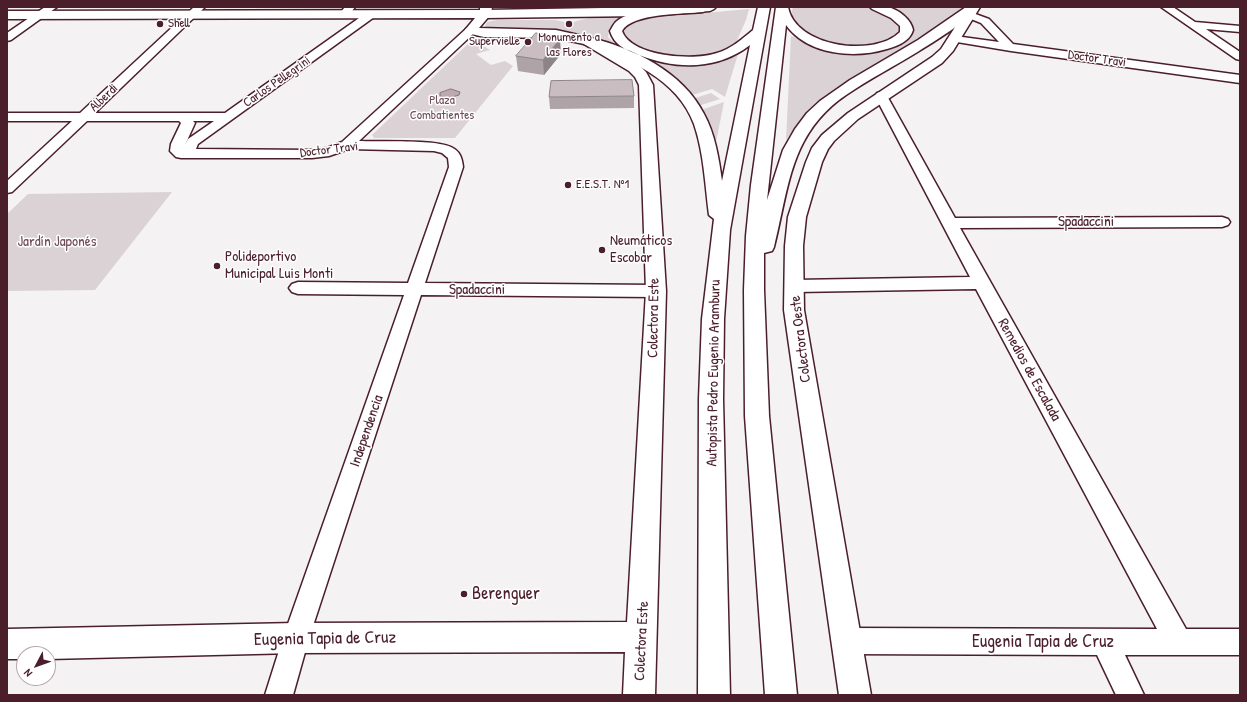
<!DOCTYPE html>
<meta charset="utf-8">
<style>
body{margin:0}
#map{position:relative;width:1247px;height:702px;overflow:hidden;background:#f4f2f2;font-family:"Patrick Hand",sans-serif}
canvas{display:block}
.frame{position:absolute;inset:0;border:8px solid #4a1f2b;pointer-events:none}
.north{position:absolute;left:16px;top:646px;width:40px;height:40px;box-sizing:border-box;background:#fff;border:1px solid #b7a5aa;border-radius:50%;rotate:229deg;font-size:11px;font-weight:700;line-height:16px;text-align:center;color:#4a1f2b}
.north::after{content:'';display:block;margin:auto;width:14px;height:18px;background:#4a1f2b;clip-path:polygon(50% 0,100% 100%,50% 72%,0 100%)}
</style>
<div id="map">
<canvas width="1247" height="702"></canvas>
<div class="frame"></div>
<div class="north">N</div>
</div>
<script>
const ctx = document.querySelector('canvas').getContext('2d');
ctx.lineJoin = 'round';
function fillPath(path, color) {
  ctx.fillStyle = color;
  ctx.fill(path, 'evenodd');
}
function strokePath(path, color, width, dash) {
  ctx.strokeStyle = color;
  ctx.lineWidth = width;
  ctx.lineCap = dash ? 'butt' : 'round';
  ctx.setLineDash(dash || []);
  ctx.stroke(path);
}
function drawText(font, color, halo, rows, align = 'center') {
  ctx.font = font + ' "Patrick Hand",sans-serif';
  ctx.lineWidth = 3;
  ctx.setLineDash([]);
  ctx.textBaseline = 'middle';
  ctx.strokeStyle = halo;
  ctx.fillStyle = color;
  for (const [text, x, y, turn = 0] of rows) {
    ctx.save();
    ctx.translate(x, y);
    ctx.rotate((+turn || 0) * Math.PI / 180);
    ctx.textAlign = isNaN(turn) ? turn : align;
    if (halo) ctx.strokeText(text, 0, 0);
    ctx.fillText(text, 0, 0);
    ctx.restore();
  }
}
fillPath(new Path2D(`
 M 793,7 L 868,7 L 875,8 L 896,19 L 903,30 L 884,44 L 842,48 L 810,37 L 796,25 L 791,14 Z
 M 881,7 L 970,7 L 918,41 L 842,84 L 826,95 L 802,118 L 786,140 L 791,36 L 817,47 L 833,51 L 906,40 C 908,38 911,35 912,32 C 916,21 889,11 881,7 Z
 M 749,9 L 746,20 L 735,45 L 721,53 L 707,57 L 686,60 L 642,50 L 622,37 L 622,29 L 627,24 L 638,19 Z
 M 628,16 C 617,21 609,25 608,37 C 627,56 665,68 692,65 C 706,63 721,57 735,54 L 738,54 L 725,97 L 712,89 L 689,96 L 612,46 L 586,37 L 562,32 L 488,29 L 485,26 L 487,22 L 497,20 L 555,20 L 569,23 L 589,18 Z
 M 474,40 L 490,50 L 476,54 L 491,65 L 505,61 L 513,66 L 455,138 L 374,138 L 372,135 L 471,41 Z
 M 711,93 L 720,99 L 698,106 L 692,99 Z
 M 724,102 L 715,147 L 701,110 Z
 M 172,192 L 95,290 L 7,291 L 7,214 L 28,194 Z`), '#dbd2d5');
const water = new Path2D(`
 M 451,89 L 460,92 L 459,95 L 449,98 L 440,96 L 440,93 Z`);
fillPath(water, '#baa9ae');
strokePath(water, '#8d727a', 1);
const street = new Path2D(`
 M 45,7 L 57,7 L 11,40 L 7,41 L 7,33 Z
 M 194,7 L 205,7 L 95,113 L 225,113 L 369,11 L 377,11 L 378,13 L 377,15 L 198,144 L 196,149 L 312,150 L 327,148 L 342,142 L 467,28 L 475,28 L 476,30 L 475,32 L 359,141 C 380,142 434,139 451,147 C 460,151 462,158 463,167 L 425,283 L 656,285 L 662,287 L 665,291 L 662,295 L 656,297 L 421,295 L 309,638 L 293,695 L 265,695 L 283,638 L 404,295 L 298,294 L 292,292 L 289,288 L 292,284 L 298,282 L 408,283 L 449,167 L 448,158 L 442,153 L 434,151 L 349,149 L 329,156 L 312,158 L 181,158 L 176,157 L 170,151 L 171,144 L 181,123 L 179,121 L 87,121 L 12,192 L 7,193 L 7,181 L 72,121 L 7,121 L 7,113 L 80,113 ZM 193,121 L 214,121 L 188,139 L 185,145 L 195,123 Z
 M 345,7 L 355,7 L 349,15 L 345,16 L 340,13 Z
 M 1161,7 L 1173,7 L 1195,22 L 1240,26 L 1240,32 L 1206,29 L 1240,52 L 1240,60 L 1236,59 Z
 M 970,12 L 989,19 L 1013,44 L 1240,75 L 1240,83 L 1011,51 L 951,41 L 950,39 L 951,37 L 955,36 L 999,42 L 981,23 L 966,17 L 965,15 L 966,13 Z
 M 881,92 L 885,93 L 887,96 L 955,218 L 1222,217 L 1228,219 L 1230,222 L 1228,225 L 1222,227 L 960,228 L 1186,629 L 1240,629 L 1240,655 L 1125,655 L 1144,695 L 1116,695 L 1097,655 L 846,654 L 837,650 L 833,641 L 837,632 L 846,628 L 1157,629 L 976,289 L 795,292 L 789,290 L 786,286 L 789,282 L 795,280 L 970,277 L 875,96 L 877,93 Z`);
const secondary = new Path2D(`
 M 480,7 L 492,7 L 491,14 L 479,28 L 556,30 L 592,38 L 639,65 L 646,72 L 653,85 L 666,291 L 655,695 L 623,695 L 625,652 L 296,653 L 48,659 L 48,654 L 24,654 L 24,659 L 7,659 L 7,629 L 296,623 L 627,622 L 646,291 L 639,85 L 635,77 L 629,71 L 584,44 L 556,38 L 484,37 L 467,33 L 465,30 L 475,18 L 7,19 L 7,11 L 480,10 Z
 M 968,7 L 980,7 L 953,51 L 942,63 L 858,119 L 834,141 L 828,149 L 822,162 L 806,217 L 803,246 L 804,310 L 871,695 L 839,695 L 784,310 L 785,246 L 788,217 L 806,162 L 812,148 L 822,135 L 848,113 L 932,57 L 941,49 Z`);
const primary = new Path2D(`
 M 662,7 L 716,7 L 714,9 L 710,11 L 642,16 L 485,18 L 481,17 L 479,14 L 481,11 L 485,10 Z`);
const highway = new Path2D(`
 M 679,7 L 709,8 L 707,10 L 703,12 C 684,14 632,13 622,31 C 631,57 695,61 717,53 C 731,49 742,39 753,30 L 758,7 L 770,7 L 730,230 L 724,319 L 723,399 L 730,695 L 698,695 L 699,399 L 702,319 L 714,219 L 709,215 C 705,185 704,153 694,124 C 677,78 627,58 584,44 L 582,41 L 584,38 L 588,37 C 633,48 682,71 704,114 C 715,134 719,159 722,181 L 750,45 C 718,70 676,70 639,55 C 626,50 614,45 610,31 C 612,28 614,23 617,21 C 631,10 661,9 679,7 Z
 M 776,7 L 788,7 C 795,47 874,58 900,32 L 900,26 L 891,18 L 872,9 L 870,7 C 875,7 882,6 887,7 C 898,9 911,19 913,30 C 910,41 898,46 887,49 C 854,59 808,55 786,25 L 767,200 L 783,150 L 795,129 L 807,113 L 820,101 L 850,80 L 918,40 L 966,7 L 978,8 C 970,19 932,43 919,51 C 895,66 869,79 846,95 C 790,133 789,187 774,247 L 772,251 L 764,253 L 764,290 L 769,416 L 797,695 L 765,695 L 745,416 L 744,290 L 746,236 L 751,185 Z`);
strokePath(street, '#4a1f2b', 3);
strokePath(secondary, '#4a1f2b', 3);
strokePath(primary, '#4a1f2b', 3);
strokePath(highway, '#4a1f2b', 3);
fillPath(street, '#fff');
fillPath(secondary, '#fff');
fillPath(primary, '#fff');
fillPath(highway, '#fff');
fillPath(new Path2D(`
 M 555,36 L 561,54 L 544,75 L 518,71 L 516,56 Z
 M 634,96 L 634,108 L 550,109 L 549,97 Z`), '#aea3a6');
fillPath(new Path2D(`
 M 555,36 L 556,44 L 560,39 L 561,54 L 544,75 L 543,60 L 553,39 Z`), '#8d8487');
const building = new Path2D(`
 M 536,33 L 555,36 L 553,39 L 560,39 L 543,60 L 516,56 Z
 M 632,80 L 634,96 L 549,97 L 551,81 Z`);
fillPath(building, '#cabdc1');
strokePath(building, '#8d8487', 1);
for (const [x, y, r, color] of [
 [160,24,4,"#4a1f2b"],
 [569,24,4,"#4a1f2b"],
 [528,42,4,"#4a1f2b"],
 [568,185,4,"#4a1f2b"],
 [602,250,4,"#4a1f2b"],
 [217,266,4,"#4a1f2b"],
 [464,594,4,"#4a1f2b"]
]) {
  const dot = new Path2D();
  dot.arc(x, y, r, 0, 2 * Math.PI);
  ctx.fillStyle = color;
  ctx.fill(dot);
  strokePath(dot, '#fff', 1.5);
}
drawText('13px', '#4a1f2b', '#fff', [
 ["Shell",168,24],
 ["Monumento a",569,38,"center"],
 ["las Flores",569,53,"center"],
 ["Supervielle",520,42,"right"],
 ["E.E.S.T. Nº1",576,185]
], 'left');
drawText('13px', '#4a1f2b', '#fff', [
 ["Doctor Travi",1097,59,8],
 ["Carlos Pellegrini",277,82,-35],
 ["Alberdi",104,98,-44],
 ["Doctor Travi",329,150,-7]
]);
drawText('13px', '#6e4c56', '#fff', [
 ["Plaza",442,101],
 ["Combatientes",442,116]
]);
drawText('15px', '#4a1f2b', '#fff', [
 ["Spadaccini",1086,222],
 ["Spadaccini",477,290],
 ["Colectora Este",654,318,-89],
 ["Colectora Oeste",801,339,-97],
 ["Remedios de Escalada",1029,370,61],
 ["Autopista Pedro Eugenio Aramburu",714,373,-89],
 ["Independencia",367,431,-71],
 ["Colectora Este",642,641,-87]
]);
drawText('15px', '#4a1f2b', '#fff', [
 ["Neumáticos",610,241],
 ["Escobar",610,258],
 ["Polideportivo",225,257],
 ["Municipal Luis Monti",225,274]
], 'left');
drawText('15px', '#6e4c56', '#fff', [
 ["Jardín Japonés",57,242]
]);
drawText('18px', '#4a1f2b', '#fff', [
 ["Berenguer",472,594]
], 'left');
drawText('18px', '#4a1f2b', '#fff', [
 ["Eugenia Tapia de Cruz",325,639,-1],
 ["Eugenia Tapia de Cruz",1043,642]
]);
</script>
